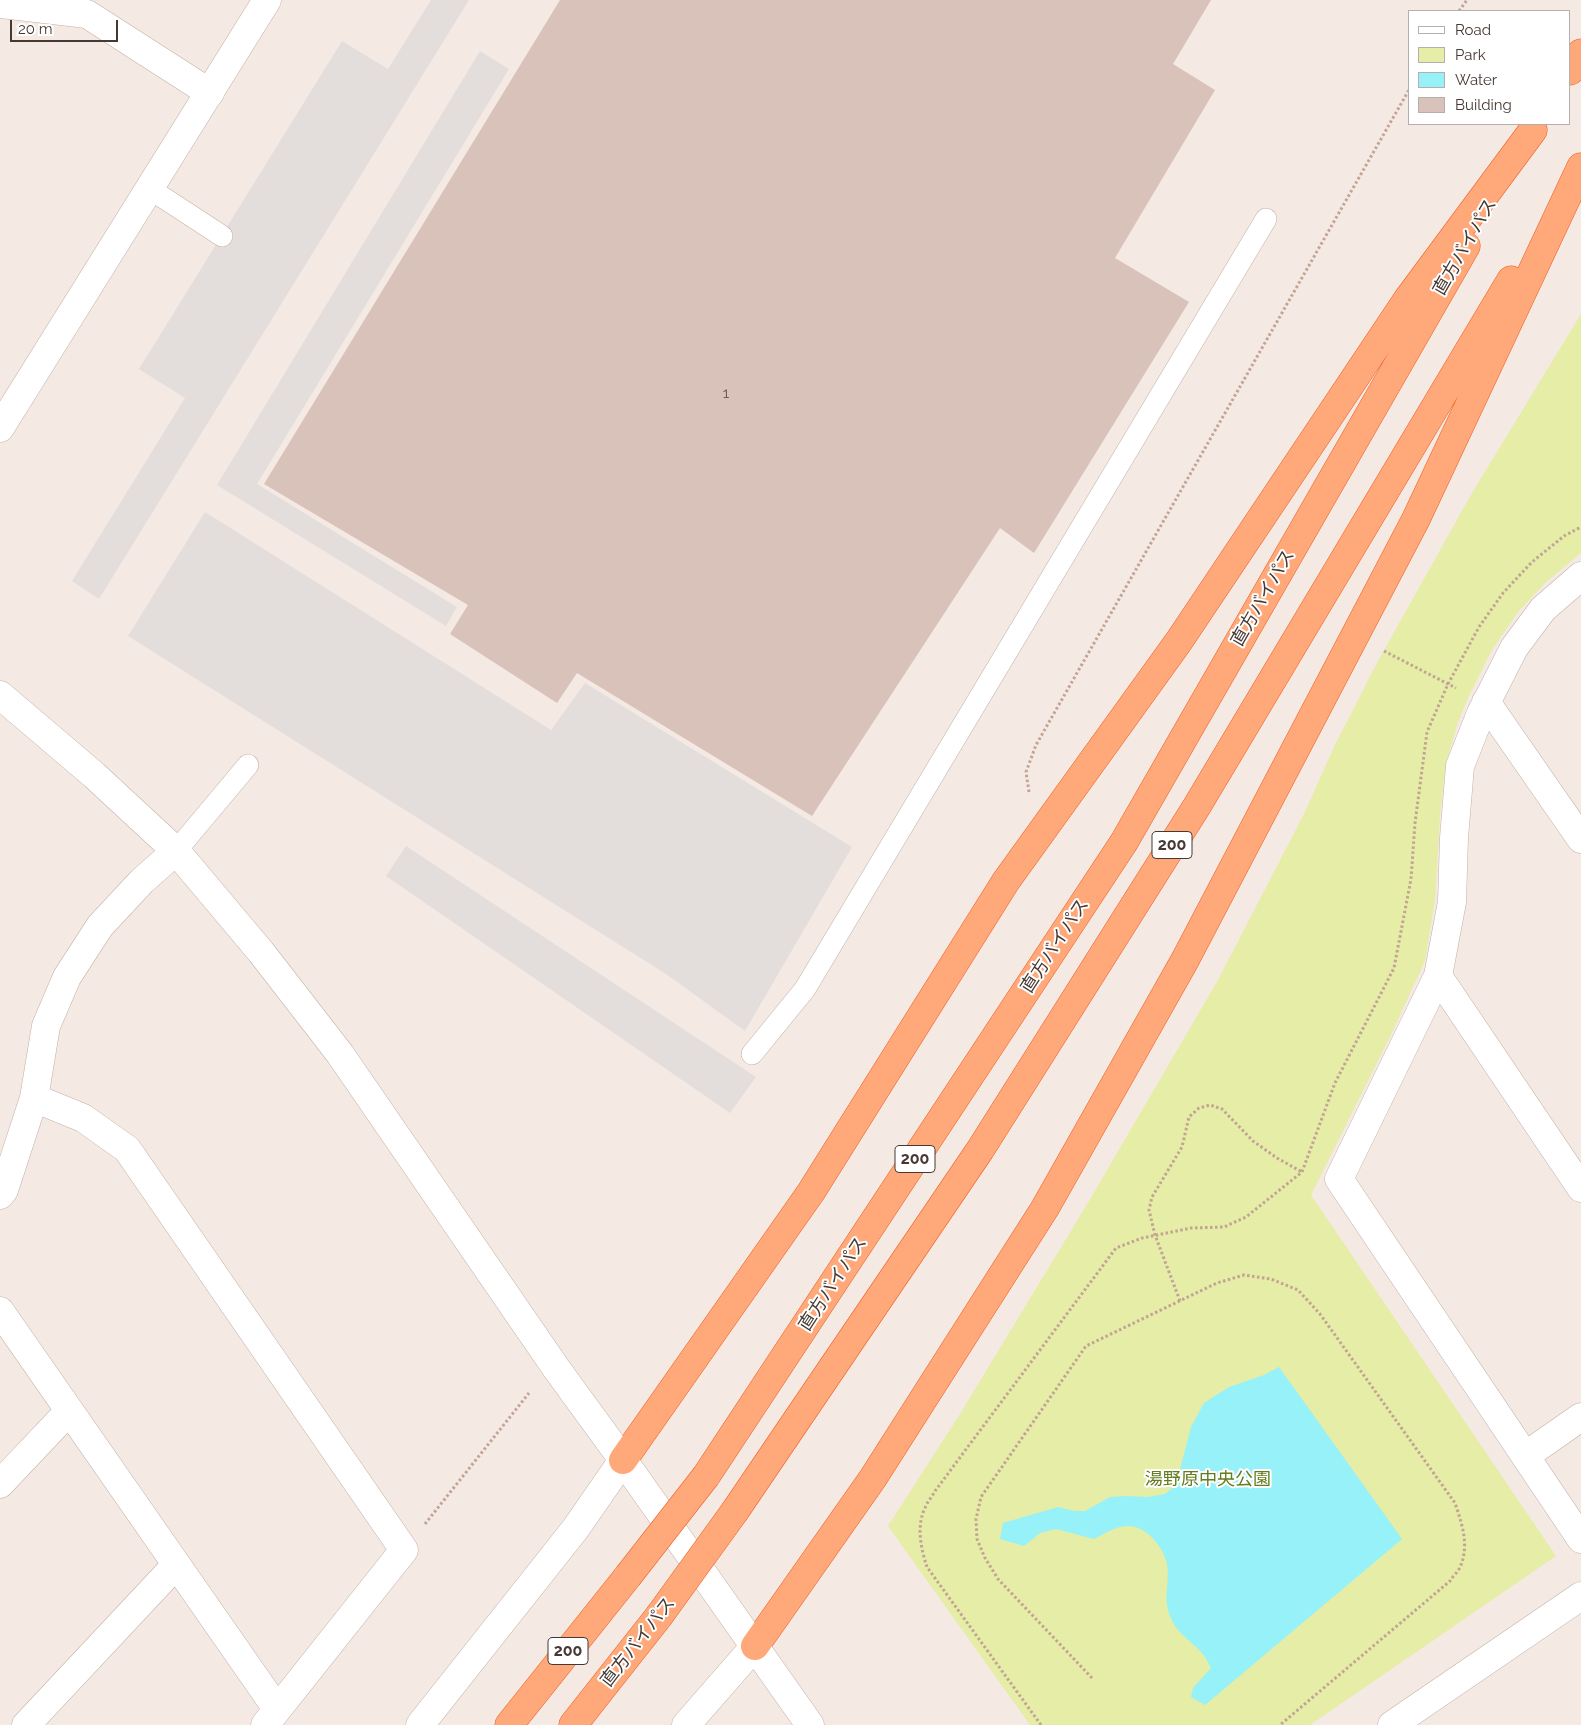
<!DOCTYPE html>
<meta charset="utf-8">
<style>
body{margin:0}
#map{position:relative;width:1581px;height:1725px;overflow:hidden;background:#f4e9e3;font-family:Raleway,sans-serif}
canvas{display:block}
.legend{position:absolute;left:1408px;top:10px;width:162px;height:115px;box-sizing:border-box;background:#fff;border:1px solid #b5afad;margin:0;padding:6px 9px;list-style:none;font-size:15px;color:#463832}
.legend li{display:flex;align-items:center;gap:10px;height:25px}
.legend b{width:25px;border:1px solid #b5afad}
.scale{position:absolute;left:10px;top:20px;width:108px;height:22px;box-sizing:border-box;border:2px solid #463832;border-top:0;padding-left:6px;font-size:15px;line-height:18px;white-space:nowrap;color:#463832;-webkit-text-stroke:4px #fff;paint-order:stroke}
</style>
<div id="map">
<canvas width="1581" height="1725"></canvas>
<ul class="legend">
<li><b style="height:6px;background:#fff"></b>Road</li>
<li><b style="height:14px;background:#e5eda6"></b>Park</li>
<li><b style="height:14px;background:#97f1f8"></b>Water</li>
<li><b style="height:14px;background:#d9c2ba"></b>Building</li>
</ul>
<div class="scale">20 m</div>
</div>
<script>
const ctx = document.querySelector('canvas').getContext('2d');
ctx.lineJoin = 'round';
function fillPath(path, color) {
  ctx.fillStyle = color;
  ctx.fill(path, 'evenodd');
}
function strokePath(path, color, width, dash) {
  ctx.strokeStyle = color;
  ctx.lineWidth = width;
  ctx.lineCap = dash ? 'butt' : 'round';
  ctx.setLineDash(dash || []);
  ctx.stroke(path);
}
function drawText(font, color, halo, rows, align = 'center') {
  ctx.font = font + ' Raleway,"Noto Sans JP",sans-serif';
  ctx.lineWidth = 4;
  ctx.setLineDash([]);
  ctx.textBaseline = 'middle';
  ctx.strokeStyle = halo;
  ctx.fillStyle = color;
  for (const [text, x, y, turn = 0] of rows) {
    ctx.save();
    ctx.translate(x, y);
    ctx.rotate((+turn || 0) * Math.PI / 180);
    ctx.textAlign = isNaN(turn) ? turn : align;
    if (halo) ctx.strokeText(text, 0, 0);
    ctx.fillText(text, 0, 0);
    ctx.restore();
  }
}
fillPath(new Path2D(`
 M 1581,314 L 1581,553 L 1545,583 L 1518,612 L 1492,650 L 1469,696 L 1458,722 L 1446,763 L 1440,816 L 1435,900 L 1425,961 L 1389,1039 L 1311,1195 L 1556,1556 L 1310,1725 L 1030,1725 L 888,1526 L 960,1414 L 1089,1201 L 1218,980 L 1304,814 L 1334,747 L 1378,661 L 1472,493 Z`), '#e5eda6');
fillPath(new Path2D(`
 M 431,0 L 469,0 L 99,599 L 72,581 L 185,398 L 139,369 L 342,41 L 388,69 Z
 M 480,51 L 509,69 L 257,484 L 457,607 L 446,626 L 217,485 Z
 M 205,512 L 551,730 L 585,683 L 852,847 L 745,1031 L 666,974 L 128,636 Z
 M 406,846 L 756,1077 L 730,1113 L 386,876 Z`), '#e3dedc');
fillPath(new Path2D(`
 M 1279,1367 L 1402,1539 L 1205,1705 L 1191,1697 L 1193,1688 L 1211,1668 C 1208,1662 1205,1656 1201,1652 C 1187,1637 1174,1632 1168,1610 C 1164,1595 1170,1579 1167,1564 C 1164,1547 1145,1524 1126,1526 C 1114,1527 1104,1534 1094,1539 L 1056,1529 L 1040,1533 L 1024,1546 L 1000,1539 L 1003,1523 L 1058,1507 L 1074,1511 L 1085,1511 L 1110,1497 L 1125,1496 L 1148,1497 L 1165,1494 L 1176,1485 L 1191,1427 L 1204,1403 L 1229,1387 L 1264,1375 Z`), '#97f1f8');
fillPath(new Path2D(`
 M 560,0 L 1211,0 L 1173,64 L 1215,90 L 1115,258 L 1189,302 L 1034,553 L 1000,528 L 812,816 L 577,673 L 557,703 L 450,634 L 468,605 L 264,484 Z`), '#d9c2ba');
const service = new Path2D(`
 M 150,189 L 222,236
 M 176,851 L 248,765
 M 752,1054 L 805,989 L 1266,219`);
const minor = new Path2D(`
 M 0,4 L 87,14 L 210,93
 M 1581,576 L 1543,609 L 1514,648 L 1481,713 L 1460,766 L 1454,838 L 1452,902 L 1438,976 L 1339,1179 L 1581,1539
 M 1486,702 L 1581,839
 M 1438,976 L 1581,1188
 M 34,1098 L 83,1118 L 127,1149 L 404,1550 L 265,1725
 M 0,1195 L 4,1190 L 34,1098 L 46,1026 L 67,977 L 100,926 L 142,881 L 176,851
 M 0,1311 L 277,1709
 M 1525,1456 L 1581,1417
 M 0,1484 L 69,1411
 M 26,1725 L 176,1565
 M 420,1725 L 576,1528 L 623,1460
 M 686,1725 L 755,1646`);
const tertiary = new Path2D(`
 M 0,428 L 267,0
 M 0,695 L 94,775 L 176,851 L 261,952 L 340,1054 L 556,1368 L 623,1460 L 810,1725
 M 1392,1725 L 1581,1596`);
const trunk = new Path2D(`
 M 1570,71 L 1581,53
 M 623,1460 L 811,1192 L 1006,881 L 1179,641 L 1407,300 L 1533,130
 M 706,1476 L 1124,842 L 1466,246
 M 735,1511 L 980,1150 L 1197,806 L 1511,280
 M 755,1646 L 873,1478 L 1045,1208 L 1185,960 L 1416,519 L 1581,167
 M 509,1725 L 628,1576
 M 573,1725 L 659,1616`);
strokePath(service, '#c3b1a7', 22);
strokePath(minor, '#c3b1a7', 29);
strokePath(tertiary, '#c3b1a7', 29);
strokePath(trunk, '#ef5e21', 29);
strokePath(new Path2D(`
 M 1459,11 L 1467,0
 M 1384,651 L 1456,688
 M 1029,792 L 1026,772 L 1036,745 L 1410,88
 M 1180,1301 L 1155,1235 L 1149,1210 L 1152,1197 L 1182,1147 L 1189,1117 L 1199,1108 L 1210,1105 L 1222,1109 L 1253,1141 L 1277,1158 L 1302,1172
 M 425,1524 L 529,1393
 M 1092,1678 L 998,1579 L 985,1558 L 977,1539 L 976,1519 L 981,1497 L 1086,1346 L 1217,1283 L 1244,1275 L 1271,1279 L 1298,1290 L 1320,1314 L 1455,1503 C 1462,1524 1469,1544 1461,1565 C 1459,1571 1453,1576 1450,1581 L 1280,1725
 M 1041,1725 L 927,1567 C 921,1549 916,1526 925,1508 C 927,1502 932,1497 935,1491 L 1116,1248 L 1142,1238 L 1191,1228 L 1224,1227 L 1246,1217 L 1302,1172 L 1335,1083 L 1394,968 L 1411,879 L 1415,823 L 1427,732 L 1448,684 L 1479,627 L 1503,593 L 1532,562 L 1564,536 L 1581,527`), '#c3a394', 3, [2.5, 2.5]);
strokePath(service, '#fff', 21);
strokePath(minor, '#fff', 28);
strokePath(tertiary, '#fff', 28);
strokePath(trunk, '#ffa879', 28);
const trunkBridge = new Path2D(`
 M 628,1576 L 706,1476
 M 659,1616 L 735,1511`);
strokePath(trunkBridge, '#ef5e21', 29, []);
strokePath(trunkBridge, '#ffa879', 28);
drawText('15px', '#6b5a54', null, [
 ["1",726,393]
]);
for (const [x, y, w] of [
 [1172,845,40],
 [915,1159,40],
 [568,1651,40]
]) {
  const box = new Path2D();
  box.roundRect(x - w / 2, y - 13.5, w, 27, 4);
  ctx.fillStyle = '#fff';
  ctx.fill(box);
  strokePath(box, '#463832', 1);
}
drawText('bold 16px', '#463832', null, [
 ["200",1172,845],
 ["200",915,1159],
 ["200",568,1651]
]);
drawText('18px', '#463832', '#fff', [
 ["直方バイパス",1465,247,-60],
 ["直方バイパス",1263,598,-60],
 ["直方バイパス",1055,946,-57],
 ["直方バイパス",833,1284,-57],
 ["直方バイパス",638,1642,-52]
]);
drawText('18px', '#637e1f', '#fff', [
 ["湯野原中央公園",1208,1480]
]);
</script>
